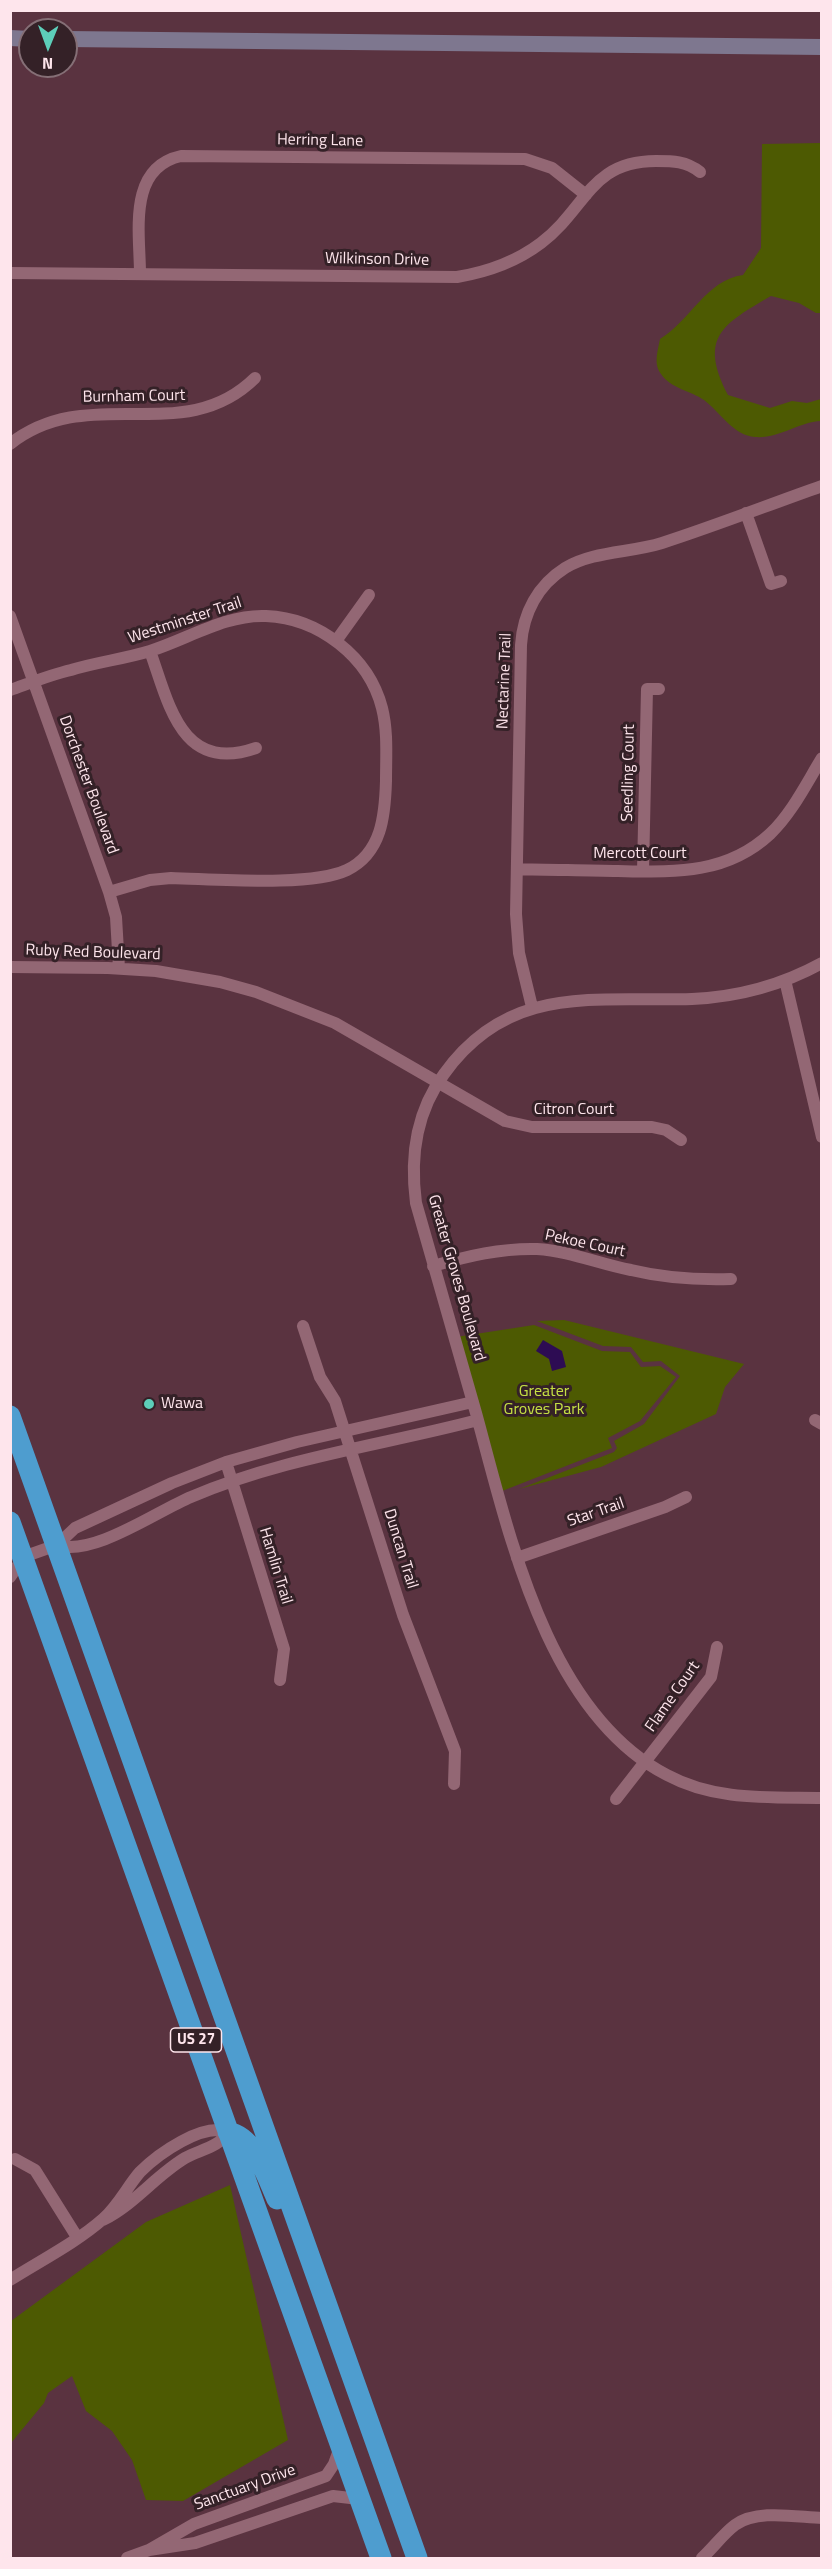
<!DOCTYPE html>
<style>
body{margin:0}
#map{position:relative;width:832px;height:2569px;overflow:hidden;background:#5a3340;font-family:"Titillium Web",sans-serif}
canvas{display:block}
.frame{position:absolute;inset:0;border:12px solid #fee5ec;pointer-events:none}
.north{position:absolute;left:18px;top:18px;width:60px;height:60px;box-sizing:border-box;background:#342127;border:2px solid #856f76;border-radius:50%;rotate:181deg;font-size:16px;font-weight:700;line-height:24px;text-align:center;color:#fee5ec}
.north::after{content:'';display:block;margin:auto;width:21px;height:27px;background:#5dceb9;clip-path:polygon(50% 0,100% 100%,50% 72%,0 100%)}
</style>
<div id="map">
<canvas width="832" height="2569"></canvas>
<div class="frame"></div>
<div class="north">N</div>
</div>
<script>
const ctx = document.querySelector('canvas').getContext('2d');
ctx.lineJoin = 'round';
function fillPath(path, color) {
  ctx.fillStyle = color;
  ctx.fill(path, 'evenodd');
}
function strokePath(path, color, width, dash) {
  ctx.strokeStyle = color;
  ctx.lineWidth = width;
  ctx.lineCap = dash ? 'butt' : 'round';
  ctx.setLineDash(dash || []);
  ctx.stroke(path);
}
function drawText(font, color, halo, rows, align = 'center') {
  ctx.font = font + ' "Titillium Web",sans-serif';
  ctx.lineWidth = 6;
  ctx.setLineDash([]);
  ctx.textBaseline = 'middle';
  ctx.strokeStyle = halo;
  ctx.fillStyle = color;
  for (const [text, x, y, turn = 0] of rows) {
    ctx.save();
    ctx.translate(x, y);
    ctx.rotate((+turn || 0) * Math.PI / 180);
    ctx.textAlign = isNaN(turn) ? turn : align;
    if (halo) ctx.strokeText(text, 0, 0);
    ctx.fillText(text, 0, 0);
    ctx.restore();
  }
}
fillPath(new Path2D(`
 M 821,143 L 821,313 L 816,313 L 799,303 L 771,296 C 723,324 698,337 728,395 L 770,408 L 792,401 L 807,403 L 821,399 L 821,421 C 798,422 779,439 755,437 C 734,436 720,412 704,400 C 691,391 670,388 661,374 C 653,364 658,350 660,339 C 690,321 706,280 743,275 L 761,248 L 762,144 Z
 M 564,1320 L 744,1364 L 725,1387 L 716,1414 L 601,1467 L 519,1489 L 614,1452 L 617,1448 L 614,1441 L 644,1424 L 680,1376 L 661,1361 L 643,1362 L 631,1347 L 603,1346 L 537,1321 Z
 M 534,1325 L 602,1351 L 630,1352 L 641,1367 L 660,1366 L 676,1377 L 640,1421 L 608,1438 L 612,1448 L 497,1493 L 456,1337 Z
 M 230,2185 L 288,2440 L 183,2501 L 146,2500 L 132,2460 L 112,2431 L 86,2411 L 72,2376 L 48,2393 L 44,2403 L 11,2443 L 11,2321 L 146,2222 Z`), '#4d5a02');
fillPath(new Path2D(`
 M 543,1340 L 562,1351 L 566,1367 L 552,1371 L 549,1359 L 536,1351 Z`), '#2d0c53');
strokePath(new Path2D(`
 M 10,273 L 457,277 C 487,272 516,262 541,243 C 587,208 590,161 656,161 C 673,161 686,161 700,172
 M 140,274 C 140,233 127,168 181,156 L 525,159 L 552,168 L 586,195
 M 10,444 C 90,381 183,449 255,378
 M 746,513 L 771,584 L 781,581
 M 10,616 L 109,892 L 116,917 L 119,968
 M 336,641 L 369,595
 M 150,651 C 169,704 181,774 256,748
 M 10,690 C 30,683 50,675 71,670 C 97,662 124,659 150,651 C 188,639 226,614 266,616 C 319,618 369,657 382,708 C 388,732 386,756 386,781 C 385,815 382,853 347,870 C 311,887 215,879 171,878 L 150,880 L 109,892
 M 517,869 C 551,870 584,870 618,871 C 673,872 726,875 770,834 C 792,813 806,784 822,758
 M 643,871 L 647,689 L 659,689
 M 822,963 C 782,985 737,997 692,999 C 595,1002 509,983 444,1074 C 416,1112 410,1158 416,1203 C 436,1273 456,1343 476,1413 C 509,1533 546,1712 667,1775 C 715,1801 768,1797 822,1798
 M 10,967 L 108,968 L 156,971 L 220,982 L 256,992 L 335,1023 L 505,1121 L 532,1127 L 652,1127 L 666,1130 L 681,1140
 M 785,980 L 822,1137
 M 532,1007 L 519,953 L 516,914 L 521,645 C 523,613 538,585 565,568 C 593,551 630,553 662,543 C 715,526 768,505 822,486
 M 433,1266 C 468,1256 501,1248 537,1249 C 570,1251 599,1264 631,1270 C 664,1278 697,1280 731,1279
 M 303,1326 L 320,1377 L 335,1401 L 403,1615 L 455,1751 L 454,1784
 M 815,1420 L 822,1424
 M 226,1462 L 284,1649 L 280,1680
 M 57,1545 C 93,1557 157,1511 191,1497 C 282,1458 383,1445 478,1420
 M 23,1557 L 57,1545 L 75,1528 L 172,1483 L 226,1462 L 297,1442 L 473,1402
 M 517,1558 L 665,1507 L 686,1497
 M 10,1577 L 23,1558
 M 616,1799 L 711,1677 L 717,1647
 M 15,2159 L 35,2170 L 77,2237
 M 10,2280 C 40,2261 77,2242 103,2219 C 118,2206 127,2187 140,2172 C 158,2154 203,2122 228,2132 C 220,2147 199,2150 185,2158 C 155,2176 135,2204 103,2220
 M 340,2447 L 334,2464 L 326,2476 L 194,2524 L 149,2550 L 195,2543 L 333,2496 L 359,2499
 M 127,2558 L 149,2550
 M 702,2558 C 713,2548 723,2534 735,2525 C 757,2509 796,2517 822,2518`), '#936774', 12);
strokePath(new Path2D(`
 M 10,38 L 30,39
 M 66,39 L 822,47`), '#7e778f', 16);
strokePath(new Path2D(`
 M 10,1416 L 417,2558
 M 10,1522 L 381,2558
 M 228,2132 C 255,2137 267,2177 277,2199`), '#4e9dcf', 21);
for (const [x, y, r, color] of [
 [149,1404,6,"#5dceb9"]
]) {
  const dot = new Path2D();
  dot.arc(x, y, r, 0, 2 * Math.PI);
  ctx.fillStyle = color;
  ctx.fill(dot);
  strokePath(dot, '#342127', 2);
}
for (const [x, y, w] of [
 [196,2040,51]
]) {
  const box = new Path2D();
  box.roundRect(x - w / 2, y - 12, w, 24, 4.5);
  ctx.fillStyle = '#342127';
  ctx.fill(box);
  strokePath(box, '#fee5ec', 1.5);
}
drawText('bold 15px', '#fee5ec', null, [
 ["US 27",196,2040]
]);
drawText('16px', '#fee5ec', '#342127', [
 ["Herring Lane",320,141,1],
 ["Wilkinson Drive",377,260,1],
 ["Burnham Court",134,397,-1],
 ["Westminster Trail",185,621,-18],
 ["Nectarine Trail",505,681,-88],
 ["Seedling Court",629,773,-89],
 ["Dorchester Boulevard",88,785,70],
 ["Mercott Court",640,854],
 ["Ruby Red Boulevard",93,953,2],
 ["Citron Court",574,1110],
 ["Pekoe Court",585,1244,12],
 ["Greater Groves Boulevard",456,1278,74],
 ["Star Trail",596,1513,-19],
 ["Duncan Trail",400,1549,73],
 ["Hamlin Trail",275,1566,73],
 ["Flame Court",673,1697,-55],
 ["Sanctuary Drive",245,2488,-20]
]);
drawText('16px', '#c5e044', '#342127', [
 ["Greater",544,1392],
 ["Groves Park",544,1410]
]);
drawText('16px', '#fee5ec', '#342127', [
 ["Wawa",161,1404]
], 'left');
</script>
